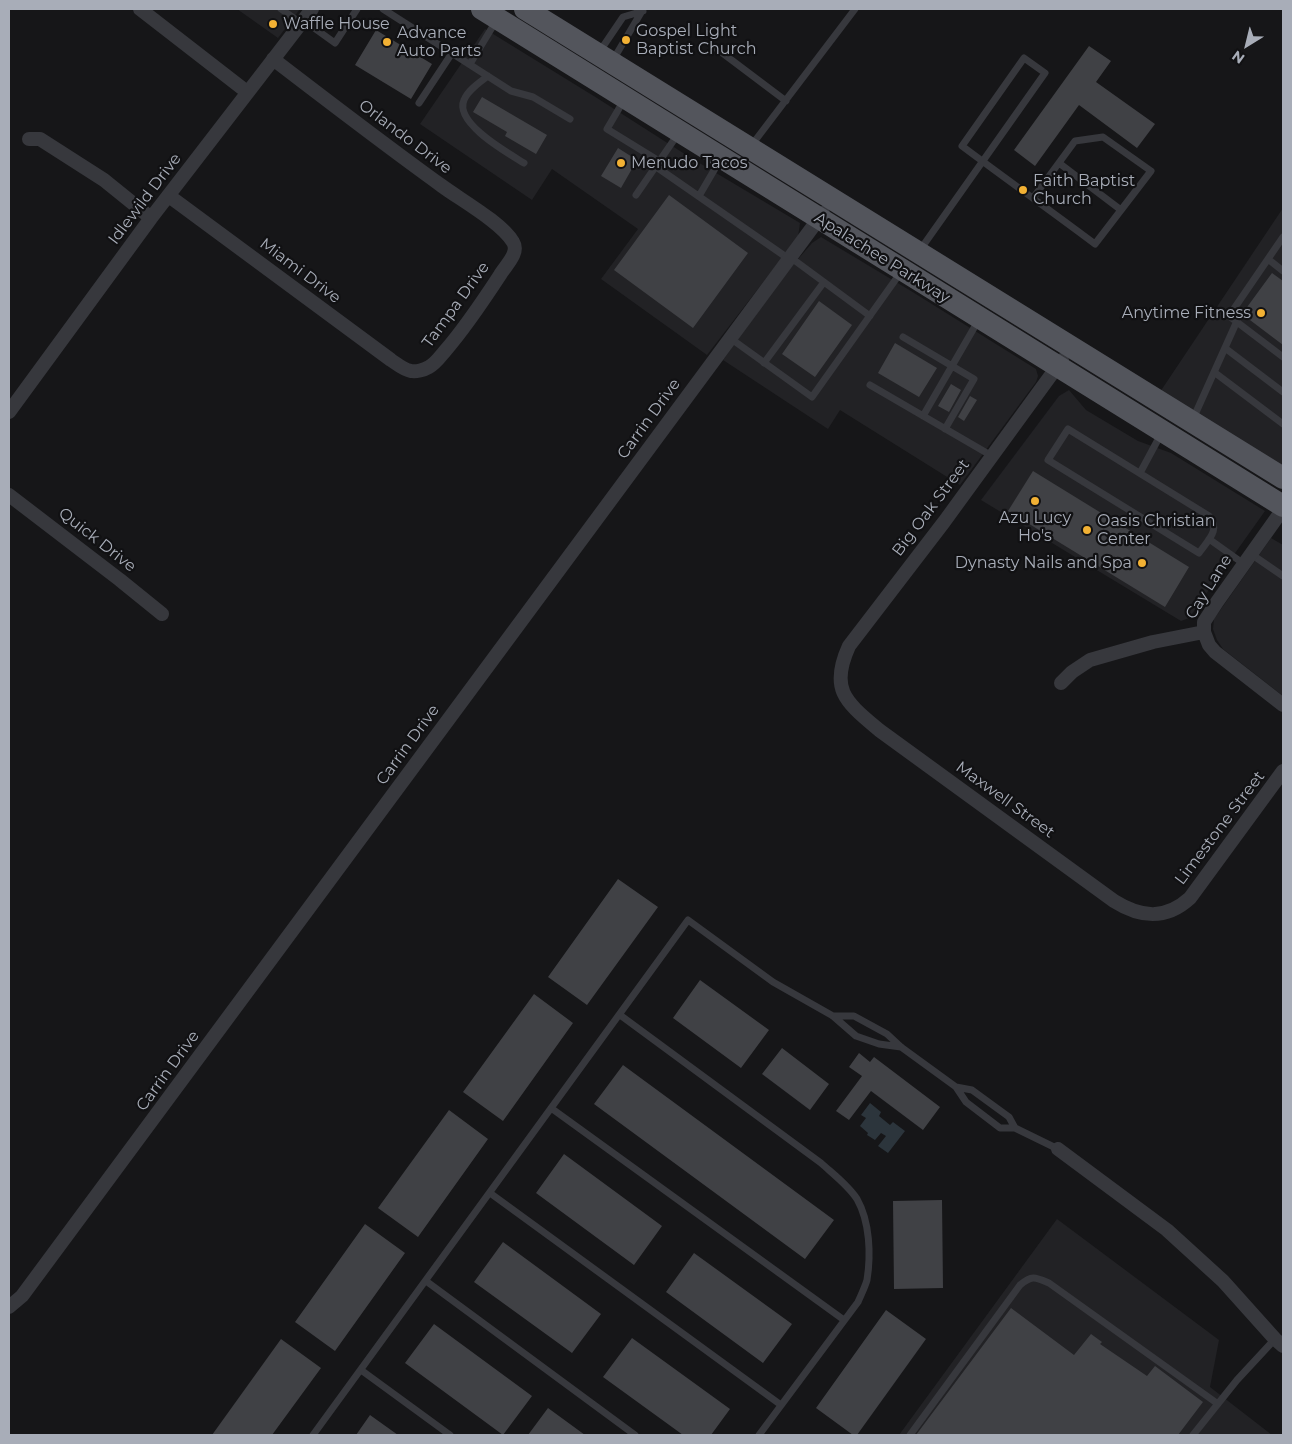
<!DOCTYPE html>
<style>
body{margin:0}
#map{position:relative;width:1292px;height:1444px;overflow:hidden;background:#161618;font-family:Montserrat,sans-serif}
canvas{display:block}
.frame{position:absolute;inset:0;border:10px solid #a8adb8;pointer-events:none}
.north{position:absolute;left:1222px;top:20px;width:50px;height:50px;-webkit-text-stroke:4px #111113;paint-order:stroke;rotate:216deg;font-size:14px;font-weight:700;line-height:20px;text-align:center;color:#a8adb8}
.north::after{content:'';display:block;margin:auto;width:18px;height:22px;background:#a8adb8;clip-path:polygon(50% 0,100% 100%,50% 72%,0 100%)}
</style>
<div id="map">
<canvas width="1292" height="1444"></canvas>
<div class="frame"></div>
<div class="north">N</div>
</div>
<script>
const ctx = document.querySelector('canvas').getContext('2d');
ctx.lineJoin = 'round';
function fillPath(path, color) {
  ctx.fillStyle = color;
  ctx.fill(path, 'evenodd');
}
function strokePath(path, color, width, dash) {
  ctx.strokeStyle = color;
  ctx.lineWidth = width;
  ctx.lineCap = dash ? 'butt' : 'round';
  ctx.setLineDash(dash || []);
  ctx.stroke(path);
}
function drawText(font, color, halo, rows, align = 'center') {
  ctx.font = font + ' Montserrat,sans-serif';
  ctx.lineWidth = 4.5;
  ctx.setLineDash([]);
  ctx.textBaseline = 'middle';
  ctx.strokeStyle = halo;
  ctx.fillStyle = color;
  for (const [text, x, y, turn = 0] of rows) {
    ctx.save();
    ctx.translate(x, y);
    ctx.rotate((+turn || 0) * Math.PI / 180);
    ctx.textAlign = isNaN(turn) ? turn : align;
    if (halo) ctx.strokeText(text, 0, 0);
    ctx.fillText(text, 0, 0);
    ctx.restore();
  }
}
fillPath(new Path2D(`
 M 237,9 L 300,9 L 278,38 Z
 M 485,29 L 597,98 L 691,158 L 800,223 L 798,237 L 707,355 L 601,279 L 638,229 L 552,169 L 532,200 L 420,124 Z
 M 1283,208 L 1283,466 L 1160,392 Z
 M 821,237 L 911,291 L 1036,369 L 1038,376 L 1036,382 L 960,485 L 840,410 L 828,429 L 723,360 L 786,273 L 812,243 Z
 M 1069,390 L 1086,410 L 1138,441 L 1171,453 L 1265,511 L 1189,618 L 1181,621 L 981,500 L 1059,396 Z
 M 1271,538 L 1283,545 L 1283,696 L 1223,649 L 1217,640 L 1213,629 L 1214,619 Z
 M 1057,1219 L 1219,1340 L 1210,1387 L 1272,1435 L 899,1435 Z`), '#222225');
fillPath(new Path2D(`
 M 870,1103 L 881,1112 L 879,1116 L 890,1125 L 893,1122 L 905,1131 L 888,1153 L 878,1146 L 886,1136 L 881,1133 L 875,1140 L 867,1135 L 868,1133 L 860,1126 L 866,1118 L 861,1115 Z`), '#2c353c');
fillPath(new Path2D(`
 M 376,30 L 432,64 L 411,99 L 355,65 Z
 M 1089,46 L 1111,61 L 1096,82 L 1155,124 L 1137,148 L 1079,105 L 1035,166 L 1014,150 Z
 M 482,97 L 547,135 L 536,154 L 505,136 L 507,132 L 473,112 Z
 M 618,148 L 637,160 L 621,188 L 601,176 Z
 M 669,195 L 748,253 L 693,328 L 614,270 Z
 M 1272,273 L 1283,281 L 1283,345 L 1242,314 Z
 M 819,301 L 852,325 L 815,377 L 782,354 Z
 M 895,343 L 937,368 L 919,397 L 878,373 Z
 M 951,384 L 961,390 L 949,412 L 938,406 Z
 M 970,396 L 977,400 L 964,421 L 958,417 Z
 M 1033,471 L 1189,567 L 1165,607 L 1008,511 Z
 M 618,879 L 658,907 L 587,1005 L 548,977 Z
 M 700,980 L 769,1030 L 741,1068 L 673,1018 Z
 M 534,994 L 573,1023 L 503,1121 L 463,1092 Z
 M 782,1048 L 829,1084 L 810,1110 L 762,1074 Z
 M 859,1053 L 870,1062 L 874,1057 L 940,1107 L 923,1130 L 871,1091 L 849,1120 L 836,1111 L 862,1076 L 849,1067 Z
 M 623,1065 L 834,1220 L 805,1259 L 594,1104 Z
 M 449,1110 L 488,1139 L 418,1237 L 378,1208 Z
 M 564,1154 L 662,1226 L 634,1265 L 536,1193 Z
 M 942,1200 L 943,1288 L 894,1289 L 893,1201 Z
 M 365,1224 L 405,1253 L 335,1351 L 295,1322 Z
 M 503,1242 L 601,1314 L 572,1353 L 474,1282 Z
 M 694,1253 L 792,1324 L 763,1363 L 666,1292 Z
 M 1011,1308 L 1074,1355 L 1091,1334 L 1102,1342 L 1100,1344 L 1147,1376 L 1155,1366 L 1203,1402 L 1178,1435 L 916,1435 Z
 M 886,1310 L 926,1339 L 857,1435 L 853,1435 L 816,1408 Z
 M 434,1324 L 532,1396 L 503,1435 L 405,1363 Z
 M 632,1338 L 730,1409 L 711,1435 L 683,1435 L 603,1377 Z
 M 281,1339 L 321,1368 L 272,1435 L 212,1435 Z
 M 548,1408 L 585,1435 L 528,1435 Z
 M 370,1415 L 398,1435 L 356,1435 Z`), '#404145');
strokePath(new Path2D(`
 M 281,9 L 301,23
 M 383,9 L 511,91 L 533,97 L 570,119
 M 303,20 L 335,43 L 357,9
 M 717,49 L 786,101
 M 600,51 L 623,17 L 643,11
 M 613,60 L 642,11
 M 470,64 L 496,21
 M 488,76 C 480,82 468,90 464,100 C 454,123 508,153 524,163
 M 624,100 L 607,129 L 659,161
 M 419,103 L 452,53
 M 751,146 L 855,9
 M 1059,163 L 1121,210
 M 655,166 L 789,259
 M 636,195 L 678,134
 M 699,196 L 720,160
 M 1283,237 L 1229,316 L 1283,357
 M 920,250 L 1045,73 L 1024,58 L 962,146 C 1006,179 1051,211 1095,244 L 1151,171 L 1103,137 L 1075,141 L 1033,198
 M 790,257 L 870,316
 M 1268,259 L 1283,271
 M 903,337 L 974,379 L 945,429
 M 730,338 L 812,397 L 901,272
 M 1225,348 L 1283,392
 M 764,363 L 824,282
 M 1214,372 L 1283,424
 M 870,385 L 992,456
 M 923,416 L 978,321
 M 1193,419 L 1237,321
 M 1068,429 L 1209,516 C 1221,530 1208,540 1199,553 L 1048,460 Z
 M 1140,473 L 1161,434
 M 1209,539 L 1244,564
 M 1251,554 L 1283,576
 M 620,1015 L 821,1163 C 833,1174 848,1185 857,1199 C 870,1222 871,1255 867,1280 C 865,1287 861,1295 858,1302 L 759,1435
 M 833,1016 L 854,1016 L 887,1034 L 901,1047 L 956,1087 L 966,1102 L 1000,1128 L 1015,1128 L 1058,1149
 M 956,1087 L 972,1090 L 1009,1117 L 1015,1128
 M 551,1108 L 844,1320
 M 490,1193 L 781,1405
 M 426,1281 L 635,1435
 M 361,1370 L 450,1435
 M 313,1435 L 688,920 L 773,982 L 833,1016 L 856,1036 L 879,1044 L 901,1047
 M 910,1435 L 1020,1285 C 1032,1275 1035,1277 1049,1283 L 1218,1404
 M 1193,1435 L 1237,1380 L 1275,1339`), '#37383d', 7);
strokePath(new Path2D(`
 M 140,9 L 247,92
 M 29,139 L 40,139 L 104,180 L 151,218
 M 169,196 L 391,360 C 397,364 404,370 411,371 C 416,372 424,370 429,367 C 435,364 440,357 445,351 C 465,328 483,301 500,275 C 505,266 520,253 513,242 C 502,223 461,200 442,186 C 385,145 329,102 273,59
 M 1062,360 L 944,522 L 849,646 C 829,690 846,702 879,730 L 1114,901 C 1141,918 1166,920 1190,898 L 1283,771
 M 9,412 L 151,218 L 312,9
 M 9,495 L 120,580 L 162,614
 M 1283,509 L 1217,602 L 1204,622 L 1204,632 L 1209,645 L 1215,652 L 1283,705
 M 1061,683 L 1072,672 L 1090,660 L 1153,642 L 1204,632
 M 1058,1149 L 1167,1230 L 1223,1281 L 1275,1339 L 1283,1346
 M 9,1307 L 22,1296 L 823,213`), '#37383d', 14);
strokePath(new Path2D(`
 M 482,9 L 1283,506
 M 525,9 L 1283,478`), '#53555c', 22);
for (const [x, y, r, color] of [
 [273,24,5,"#f2b134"],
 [626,40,5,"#f2b134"],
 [387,42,5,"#f2b134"],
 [621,163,5,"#f2b134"],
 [1023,190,5,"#f2b134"],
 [1261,313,5,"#f2b134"],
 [1035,501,5,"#f2b134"],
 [1087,530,5,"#f2b134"],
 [1142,563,5,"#f2b134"]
]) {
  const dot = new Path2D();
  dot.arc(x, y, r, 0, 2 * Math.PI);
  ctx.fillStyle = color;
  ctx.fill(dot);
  strokePath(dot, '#111113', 2);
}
drawText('16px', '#a8adb8', '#111113', [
 ["Waffle House",283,24],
 ["Gospel Light",636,31],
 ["Baptist Church",636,49],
 ["Advance",397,33],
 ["Auto Parts",397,51],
 ["Menudo Tacos",631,163],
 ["Faith Baptist",1033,181],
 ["Church",1033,199],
 ["Anytime Fitness",1251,313,"right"],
 ["Azu Lucy",1035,518,"center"],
 ["Ho's",1035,536,"center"],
 ["Oasis Christian",1097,521],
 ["Center",1097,539],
 ["Dynasty Nails and Spa",1132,563,"right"]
], 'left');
drawText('16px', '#a8adb8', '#111113', [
 ["Orlando Drive",405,137,37],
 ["Idlewild Drive",145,199,-53],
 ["Apalachee Parkway",882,258,32],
 ["Miami Drive",300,271,37],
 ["Tampa Drive",456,305,-54],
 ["Carrin Drive",649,419,-54],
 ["Big Oak Street",931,508,-53],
 ["Quick Drive",97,540,38],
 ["Cay Lane",1209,587,-58],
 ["Carrin Drive",408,745,-54],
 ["Maxwell Street",1005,800,36],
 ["Limestone Street",1220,828,-53],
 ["Carrin Drive",168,1071,-54]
]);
</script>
